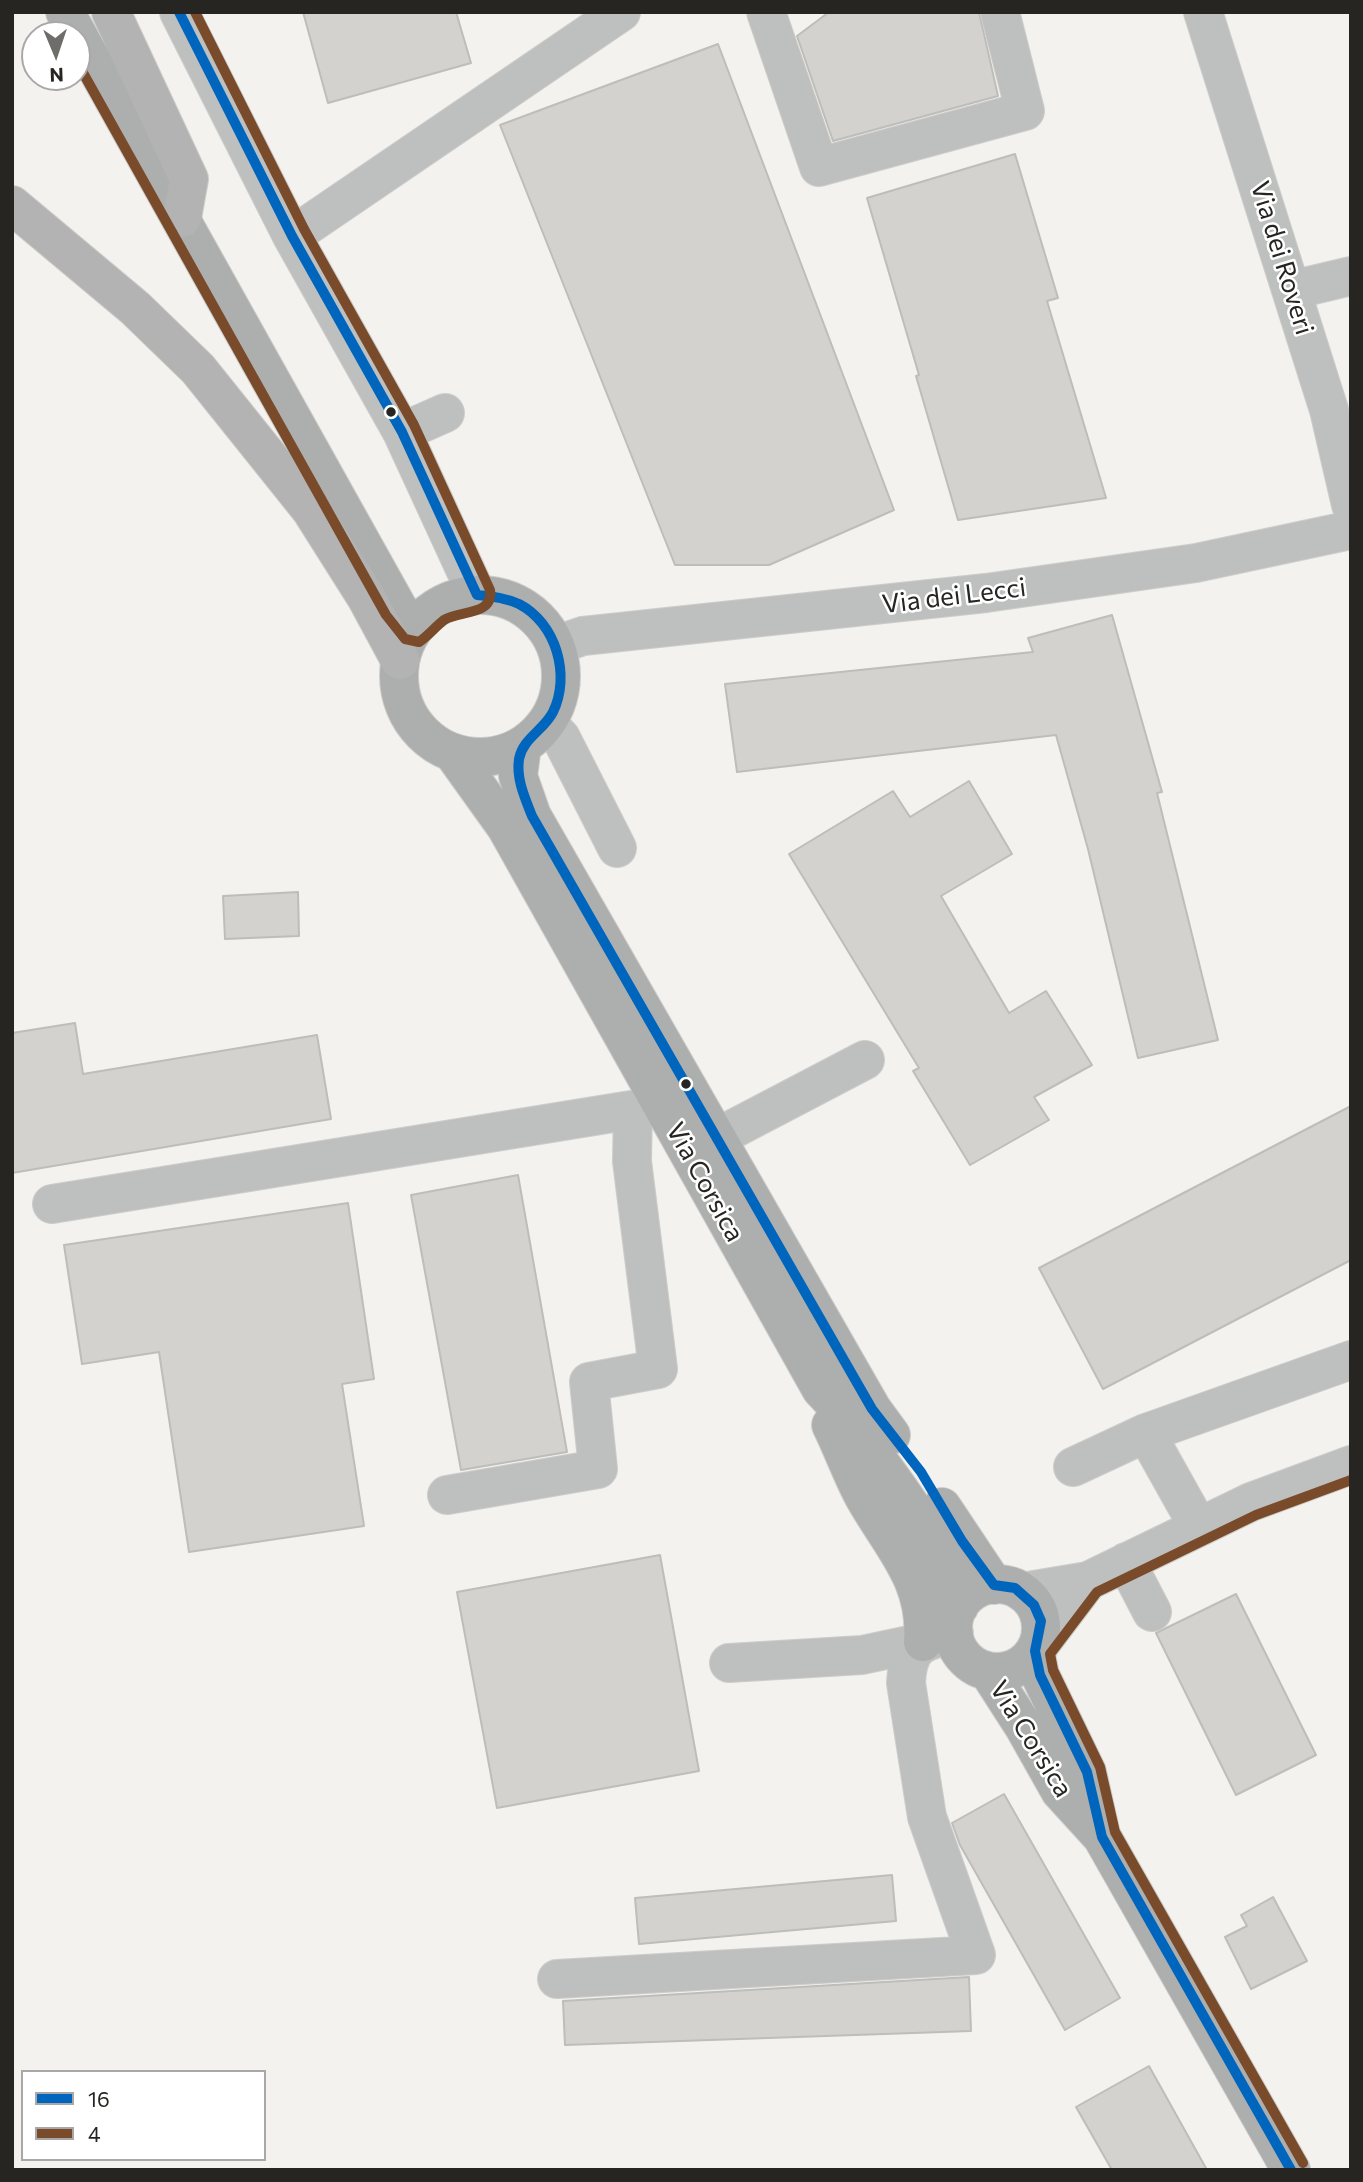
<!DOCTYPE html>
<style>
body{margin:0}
#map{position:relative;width:1363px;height:2182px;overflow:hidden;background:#f4f2ee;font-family:Commissioner,sans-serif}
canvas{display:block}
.frame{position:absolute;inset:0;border:14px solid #272522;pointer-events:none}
.legend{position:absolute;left:21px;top:2070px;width:245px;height:91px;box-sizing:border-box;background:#fff;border:2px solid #a9a8a7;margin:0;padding:9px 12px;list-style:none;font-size:21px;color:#272522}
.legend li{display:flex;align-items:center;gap:14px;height:35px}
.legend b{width:35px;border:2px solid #a9a8a7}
.north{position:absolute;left:21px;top:21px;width:70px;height:70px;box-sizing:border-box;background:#fff;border:2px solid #a9a8a7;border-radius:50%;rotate:178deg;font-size:19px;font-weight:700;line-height:28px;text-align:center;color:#272522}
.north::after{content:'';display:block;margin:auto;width:24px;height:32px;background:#6f6d69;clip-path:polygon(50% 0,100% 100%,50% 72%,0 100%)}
</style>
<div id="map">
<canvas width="1363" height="2182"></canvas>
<div class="frame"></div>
<ul class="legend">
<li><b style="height:9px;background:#0065bd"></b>16</li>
<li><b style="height:9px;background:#7a4b2a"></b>4</li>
</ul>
<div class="north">N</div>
</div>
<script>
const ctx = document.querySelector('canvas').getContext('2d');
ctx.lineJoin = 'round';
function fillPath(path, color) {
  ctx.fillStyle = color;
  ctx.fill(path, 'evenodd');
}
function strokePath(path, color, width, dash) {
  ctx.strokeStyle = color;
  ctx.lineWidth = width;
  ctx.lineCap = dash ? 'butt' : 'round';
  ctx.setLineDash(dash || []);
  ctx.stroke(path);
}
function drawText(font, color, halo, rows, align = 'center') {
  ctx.font = font + ' Commissioner,sans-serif';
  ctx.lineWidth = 5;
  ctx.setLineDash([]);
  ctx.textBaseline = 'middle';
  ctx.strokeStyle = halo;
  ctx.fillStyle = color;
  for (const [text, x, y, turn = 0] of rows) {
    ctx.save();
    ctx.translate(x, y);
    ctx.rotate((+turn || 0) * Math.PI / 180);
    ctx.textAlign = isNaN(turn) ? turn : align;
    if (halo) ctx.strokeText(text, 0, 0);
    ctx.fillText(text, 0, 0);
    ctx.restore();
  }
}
const building = new Path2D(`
 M 303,12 L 456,12 L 471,63 L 328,103 Z
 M 829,12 L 979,12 L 998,96 L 833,141 L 797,36 Z
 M 718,44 L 894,510 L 769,565 L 675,565 L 500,125 Z
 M 1015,154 L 1058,298 L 1047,301 L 1106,498 L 958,520 L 916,376 L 919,375 L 867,198 Z
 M 1112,615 L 1162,792 L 1157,793 L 1218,1040 L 1138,1058 L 1088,849 L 1056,735 L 737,772 L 725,684 L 1033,652 L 1028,638 Z
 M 969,781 L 1012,854 L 941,896 L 1009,1013 L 1046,991 L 1092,1065 L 1034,1097 L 1049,1120 L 970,1165 L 913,1071 L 919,1068 L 789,854 L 893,791 L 910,817 Z
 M 298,892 L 299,936 L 225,939 L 223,896 Z
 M 75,1023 L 83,1074 L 317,1035 L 331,1119 L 12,1173 L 12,1033 Z
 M 1351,1106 L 1351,1260 L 1103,1389 L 1039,1268 Z
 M 518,1175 L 567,1452 L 461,1470 L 411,1195 Z
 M 348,1203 L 374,1379 L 342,1384 L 364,1526 L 189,1552 L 159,1352 L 82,1364 L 64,1245 Z
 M 660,1555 L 699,1771 L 497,1808 L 457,1592 Z
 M 1236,1594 L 1316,1755 L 1236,1795 L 1156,1633 Z
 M 1004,1794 L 1120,1998 L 1065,2030 L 960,1845 L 952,1823 Z
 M 892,1875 L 896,1921 L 639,1944 L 635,1898 Z
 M 1273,1897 L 1307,1961 L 1251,1989 L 1225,1937 L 1247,1926 L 1241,1915 Z
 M 969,1977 L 971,2031 L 565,2045 L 563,2001 Z
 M 1149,2066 L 1207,2170 L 1112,2170 L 1076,2107 Z`);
fillPath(building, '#d4d2ce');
strokePath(building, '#bfbdb9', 2);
const minor = new Path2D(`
 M 179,12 L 292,236 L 402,432 L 477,595
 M 766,12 L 819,167 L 1025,111 L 1000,12
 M 1203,12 L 1329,410 L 1351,505
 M 292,236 L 621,12
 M 1292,290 L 1351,276
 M 402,432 L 445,413
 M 556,645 L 583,636 L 986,593 L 1196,563 L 1351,530
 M 547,723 L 561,738 L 617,848
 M 716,1138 L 865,1060
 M 52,1204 L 662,1105
 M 1073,1467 L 1146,1433
 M 447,1495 L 598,1469 L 589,1382 L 658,1369 L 632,1161 L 633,1110
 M 1198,1526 L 1146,1433 L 1351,1360
 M 1126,1562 L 1152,1612
 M 1022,1592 L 1088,1581 L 1251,1502 L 1351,1465
 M 1035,1651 L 1088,1581
 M 729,1663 L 862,1655 L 923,1642
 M 557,1979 L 976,1955 L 927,1817 L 906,1683 C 908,1645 921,1642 954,1633`);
const major = new Path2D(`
 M 65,12 L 398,608 L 414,629
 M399 676a81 81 0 1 1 162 0a81 81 0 1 1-162 0Z
 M 522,746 L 518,776 L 532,816 L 872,1409 L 891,1435
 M 453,753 L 506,827 L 821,1389 C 841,1409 855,1430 872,1452 C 909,1502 943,1547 959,1607
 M 831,1425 C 843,1449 852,1476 865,1499 C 893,1548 928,1581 923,1642
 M 942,1507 L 994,1585
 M953 1628a44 44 0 1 1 88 0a44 44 0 1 1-88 0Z
 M 1035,1651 L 1040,1675 L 1087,1772 L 1101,1835
 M 988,1671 L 1024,1727 L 1060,1791 L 1102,1837 L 1291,2170`);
const highway = new Path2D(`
 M 111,12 L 189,179 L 182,218
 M 12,205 L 135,308 L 198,369 L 311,510 L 366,597 L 400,660`);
strokePath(minor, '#cecdca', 40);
strokePath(major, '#cecdca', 40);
strokePath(highway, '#cecdca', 40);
strokePath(minor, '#bec0c0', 38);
strokePath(major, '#adaeae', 38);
strokePath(highway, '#b3b3b3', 38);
strokePath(new Path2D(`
 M 179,12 L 292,236 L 402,432 L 477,595 C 491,596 506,598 519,604 C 556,623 571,675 553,712 C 544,730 523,738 519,759 C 516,779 525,798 532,816 L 872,1409 L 921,1472 L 962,1541 L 994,1585 L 1015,1588 L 1034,1605 L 1041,1621 L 1035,1651 L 1040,1675 L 1087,1772 L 1102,1837 L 1291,2170`), '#0065bd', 10);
strokePath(new Path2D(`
 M 77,62 L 386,615 L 405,639 L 419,642 C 428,636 435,627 444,620 C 459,610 494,616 490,590 L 414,425 L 304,229 L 195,12
 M 1303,2163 L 1115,1832 L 1100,1767 L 1053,1670 L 1050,1654 L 1097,1592 L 1256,1515 L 1351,1480`), '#7a4b2a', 10);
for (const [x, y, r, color] of [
 [391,412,6,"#272522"],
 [686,1084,6,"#272522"]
]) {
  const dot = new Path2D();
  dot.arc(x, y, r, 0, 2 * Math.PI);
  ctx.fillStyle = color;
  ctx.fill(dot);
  strokePath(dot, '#fff', 2.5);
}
drawText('26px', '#272522', '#fff', [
 ["Via dei Roveri",1282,258,73],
 ["Via dei Lecci",954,596,-7],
 ["Via Corsica",705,1182,61],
 ["Via Corsica",1031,1739,58]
]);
</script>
